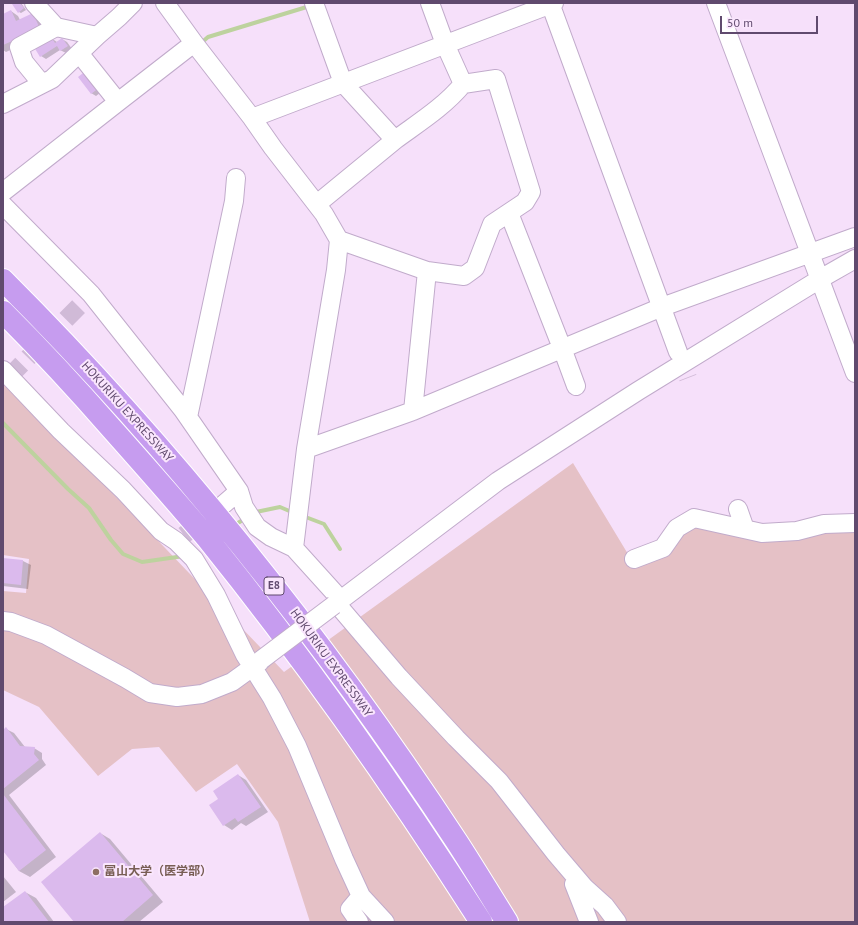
<!DOCTYPE html>
<meta charset="utf-8">
<style>
body{margin:0}
#map{position:relative;width:858px;height:925px;overflow:hidden;background:#f6e0fa;font-family:"PT Sans",sans-serif}
canvas{display:block}
.frame{position:absolute;inset:0;border:4px solid #604a6e;pointer-events:none}
.scale{position:absolute;left:720px;top:16px;width:98px;height:18px;box-sizing:border-box;border:2px solid #604a6e;border-top:0;padding-left:5px;font-size:12px;line-height:14px;white-space:nowrap;color:#604a6e;-webkit-text-stroke:3px #fae6fd;paint-order:stroke}
</style>
<div id="map">
<canvas width="858" height="925"></canvas>
<div class="frame"></div>
<div class="scale">50 m</div>
</div>
<script>
const ctx = document.querySelector('canvas').getContext('2d');
ctx.lineJoin = 'round';
function fillPath(path, color) {
  ctx.fillStyle = color;
  ctx.fill(path, 'evenodd');
}
function strokePath(path, color, width, dash) {
  ctx.strokeStyle = color;
  ctx.lineWidth = width;
  ctx.lineCap = dash ? 'butt' : 'round';
  ctx.setLineDash(dash || []);
  ctx.stroke(path);
}
function drawText(font, color, halo, rows, align = 'center') {
  ctx.font = font + ' "PT Sans","Noto Sans JP",sans-serif';
  ctx.lineWidth = 4;
  ctx.setLineDash([]);
  ctx.textBaseline = 'middle';
  ctx.strokeStyle = halo;
  ctx.fillStyle = color;
  for (const [text, x, y, turn = 0] of rows) {
    ctx.save();
    ctx.translate(x, y);
    ctx.rotate((+turn || 0) * Math.PI / 180);
    ctx.textAlign = isNaN(turn) ? turn : align;
    if (halo) ctx.strokeText(text, 0, 0);
    ctx.fillText(text, 0, 0);
    ctx.restore();
  }
}
fillPath(new Path2D(`
 M 3,379 L 284,672 L 573,463 L 634,564 L 689,525 L 759,527 L 855,532 L 855,922 L 310,922 L 278,822 L 237,764 L 196,792 L 159,747 L 132,749 L 98,776 L 39,707 L 3,690 L 3,591 L 26,593 L 29,559 L 3,555 Z`), '#e5c1c6');
fillPath(new Path2D(`
 M 15,3 L 21,3 L 26,10 L 21,13 L 19,12 Z
 M 11,11 L 18,16 L 20,20 L 33,15 L 41,19 L 47,33 L 6,52 L 3,50 L 3,15 Z
 M 51,38 L 57,42 L 62,39 L 67,42 L 72,49 L 66,53 L 60,50 L 46,59 L 41,56 Z
 M 87,72 L 104,90 L 96,96 L 91,93 Z
 M 3,559 L 23,561 L 31,565 L 28,589 L 3,586 Z
 M 6,729 L 14,733 L 25,747 L 34,748 L 42,753 L 42,759 L 46,765 L 9,795 L 56,857 L 30,877 L 19,871 L 3,849 L 3,731 Z
 M 238,775 L 246,780 L 268,812 L 246,826 L 241,823 L 232,830 L 224,825 L 219,799 Z
 M 100,833 L 110,839 L 163,902 L 139,922 L 75,922 Z
 M 3,876 L 16,892 L 3,902 Z
 M 25,892 L 36,898 L 54,922 L 3,922 L 3,909 Z`), '#0003');
strokePath(new Path2D(`
 M 200,44 L 208,37 L 310,6
 M 3,423 L 68,489 L 89,508 L 111,540 L 123,554 L 142,562 L 184,556
 M 253,514 L 256,512 L 280,507 L 294,513
 M 303,516 L 324,524 L 340,549
 M 233,526 L 246,518`), '#bdd29e', 4);
fillPath(new Path2D(`
 M 13,3 L 20,3 L 24,8 L 18,13 L 12,4 Z
 M 11,10 L 16,21 L 33,13 L 40,29 L 3,45 L 3,14 Z
 M 51,37 L 55,43 L 62,38 L 68,46 L 60,51 L 57,46 L 40,57 L 34,47 Z
 M 87,70 L 100,87 L 91,94 L 78,77 Z
 M 3,558 L 23,560 L 21,585 L 3,583 Z
 M 6,727 L 20,746 L 35,747 L 34,754 L 39,760 L 3,789 L 3,730 Z
 M 238,774 L 261,807 L 238,822 L 235,818 L 223,826 L 209,805 L 218,799 L 213,791 Z
 M 3,794 L 46,850 L 19,871 L 3,851 Z
 M 100,832 L 153,895 L 122,922 L 74,922 L 41,882 Z
 M 25,891 L 49,922 L 3,922 L 3,907 Z`), '#dbbaed');
strokePath(new Path2D(`
 M 678,352 L 688,378
 M 9,377 L 91,294
 M 184,535 L 206,518`), '#d0bad7', 18, [18, 9]);
const minor = new Path2D(`
 M 34,3 L 56,27 L 97,36
 M 165,3 L 194,43 L 252,118 L 273,148 L 324,214 L 339,240 L 336,270 L 306,449 L 294,548 L 341,600
 M 314,3 L 343,83 L 395,140 C 418,123 444,107 463,84
 M 550,3 L 678,352
 M 716,3 L 855,373
 M 79,53 L 118,102 L 194,43
 M 42,84 L 24,62 L 19,47 L 56,27
 M 3,104 L 52,79 L 97,36 L 119,17 L 133,3
 M 252,118 L 554,3
 M 3,192 L 118,102
 M 317,204 L 395,140
 M 3,205 L 91,294 L 183,410 L 239,491 L 244,507 L 257,527 L 271,537 L 294,548
 M 509,213 L 562,348 L 576,386
 M 339,240 L 427,271 L 413,411
 M 427,271 L 464,276 L 475,268 L 492,224 L 525,202 L 531,192 L 496,79 L 463,84 L 445,44 L 430,3
 M 3,370 L 61,431 L 123,490 L 161,531 L 176,541 L 194,559 L 216,595 L 245,655 L 272,698 L 297,746 L 344,859 L 361,896 L 385,922
 M 188,417 L 234,201 L 236,178
 M 306,449 L 413,411 L 662,307 L 855,237
 M 224,504 L 239,491
 M 738,509 L 745,529
 M 634,559 L 663,548 L 677,528 L 694,518 L 762,533 L 797,531 L 824,524 L 855,523
 M 336,603 L 399,677 L 456,738 L 499,781 L 556,854 L 585,888 L 605,906 L 617,922
 M 334,605 L 498,481 L 638,391 L 820,279 L 855,259
 M 3,621 L 11,622 L 46,635 L 125,678 L 150,693 L 177,697 L 202,694 L 232,682 L 261,661
 M 574,884 L 589,922
 M 359,922 L 350,909 L 361,896`);
const highway = new Path2D(`
 M 3,280 C 173,450 325,641 457,842 C 474,868 490,895 507,922
 M 3,312 C 41,350 77,389 112,429 C 144,465 176,501 207,538 C 306,661 396,789 481,922`);
strokePath(minor, '#c1abcb', 20);
strokePath(highway, '#fff', 24);
strokePath(minor, '#fff', 18);
strokePath(highway, '#c69cef', 22);
const minorBridge = new Path2D(`
 M 261,660 L 334,605`);
strokePath(minorBridge, '#c1abcb', 20, []);
strokePath(minorBridge, '#fff', 18);
for (const [x, y, r, color] of [
 [96,872,4,"#8d6e63"]
]) {
  const dot = new Path2D();
  dot.arc(x, y, r, 0, 2 * Math.PI);
  ctx.fillStyle = color;
  ctx.fill(dot);
  strokePath(dot, '#fae6fd', 1.5);
}
for (const [x, y, w] of [
 [274,586,20]
]) {
  const box = new Path2D();
  box.roundRect(x - w / 2, y - 9, w, 18, 3);
  ctx.fillStyle = '#fae6fd';
  ctx.fill(box);
  strokePath(box, '#604a6e', 1);
}
drawText('bold 11px', '#604a6e', null, [
 ["E8",274,586]
]);
drawText('12px', '#604a6e', '#fae6fd', [
 ["HOKURIKU EXPRESSWAY",127,412,48],
 ["HOKURIKU EXPRESSWAY",331,663,54]
]);
drawText('bold 12px', '#785e54', '#fae6fd', [
 ["富山大学（医学部）",104,872]
], 'left');
</script>
